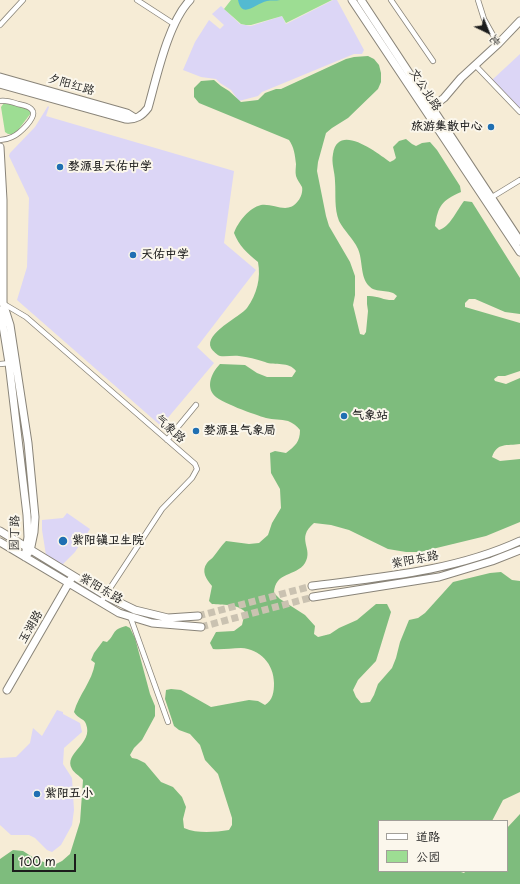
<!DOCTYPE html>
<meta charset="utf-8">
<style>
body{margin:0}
#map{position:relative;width:520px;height:884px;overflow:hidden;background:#f6ecd6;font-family:"Playpen Sans","LXGW WenKai TC",sans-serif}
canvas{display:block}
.legend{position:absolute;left:378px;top:820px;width:130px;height:52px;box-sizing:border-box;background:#fbf7ec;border:1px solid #a29f99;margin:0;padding:5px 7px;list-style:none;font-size:12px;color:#1c1c1c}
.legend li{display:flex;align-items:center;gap:8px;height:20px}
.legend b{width:20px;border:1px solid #a29f99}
.north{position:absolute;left:468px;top:12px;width:40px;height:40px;-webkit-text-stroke:3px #fbf7ec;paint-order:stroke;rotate:137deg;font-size:11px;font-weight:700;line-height:16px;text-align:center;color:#1c1c1c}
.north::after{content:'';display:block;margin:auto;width:14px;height:18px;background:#1c1c1c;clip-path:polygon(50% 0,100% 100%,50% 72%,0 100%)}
.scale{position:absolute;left:12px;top:854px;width:64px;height:18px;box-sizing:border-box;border:2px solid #1c1c1c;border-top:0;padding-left:5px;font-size:12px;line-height:14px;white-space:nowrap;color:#1c1c1c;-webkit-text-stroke:3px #fbf7ec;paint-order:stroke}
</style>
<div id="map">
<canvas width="520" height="884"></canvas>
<ul class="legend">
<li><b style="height:5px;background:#fff"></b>道路</li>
<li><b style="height:11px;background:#9ddd93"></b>公园</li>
</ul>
<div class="north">北</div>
<div class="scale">100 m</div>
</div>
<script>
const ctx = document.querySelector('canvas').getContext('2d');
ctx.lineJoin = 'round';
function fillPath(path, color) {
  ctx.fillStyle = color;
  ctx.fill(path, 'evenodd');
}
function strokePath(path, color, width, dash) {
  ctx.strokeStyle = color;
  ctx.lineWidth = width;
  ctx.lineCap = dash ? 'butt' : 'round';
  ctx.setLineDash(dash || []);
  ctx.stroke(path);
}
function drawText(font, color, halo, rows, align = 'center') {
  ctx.font = font + ' "Playpen Sans","LXGW WenKai TC",sans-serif';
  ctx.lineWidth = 4;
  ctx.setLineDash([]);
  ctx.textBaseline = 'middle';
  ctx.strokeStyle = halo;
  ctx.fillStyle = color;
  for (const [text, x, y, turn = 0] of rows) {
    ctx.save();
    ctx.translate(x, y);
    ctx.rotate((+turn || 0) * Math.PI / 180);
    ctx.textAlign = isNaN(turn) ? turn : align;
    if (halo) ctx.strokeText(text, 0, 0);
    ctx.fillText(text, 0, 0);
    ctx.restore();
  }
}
fillPath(new Path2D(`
 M 333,0 L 337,0 L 364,50 L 362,54 L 354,54 L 262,92 L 258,96 L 239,101 L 231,90 L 220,83 L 216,79 L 201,77 L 183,70 L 195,42 L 209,20 L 220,29 L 224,25 L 212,14 L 221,6 L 240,24 L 251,26 L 282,16 L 286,24 Z
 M 520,54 L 520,110 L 492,80 Z
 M 48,106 L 49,107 L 46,116 L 234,171 L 224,243 L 256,270 L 197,347 L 214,363 L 161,426 L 17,300 L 27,267 L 29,198 L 9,156 L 10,153 L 35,127 Z
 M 67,513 L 90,529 L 75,552 L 62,565 L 46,555 L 42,530 L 42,520 L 63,518 Z
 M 57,710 L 63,712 L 63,714 L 80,723 L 82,732 L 64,748 L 63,764 L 72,778 L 74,810 L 72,825 L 61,845 L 52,852 L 47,850 L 35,838 L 29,835 L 11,835 L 0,825 L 0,758 L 16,757 L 30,743 L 33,728 L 42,736 Z`), '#dcd6f6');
fillPath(new Path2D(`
 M 231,0 L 332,0 L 286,23 L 282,16 L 251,25 L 246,25 L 241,24 L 224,9 Z
 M 9,102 L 30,109 L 31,113 L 15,134 L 8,134 L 5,132 L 1,107 L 4,103 Z`), '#9ddd93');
fillPath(new Path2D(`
 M 368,56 L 374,59 L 379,65 L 381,73 L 381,82 L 378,89 L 348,118 L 332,128 L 326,133 L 318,162 L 317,171 L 326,216 L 329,226 L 350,262 L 355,276 L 355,295 L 353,305 L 360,334 L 364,335 L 366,332 L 368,311 L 367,304 L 367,296 C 377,295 385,301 394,300 L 397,296 C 390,288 376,294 369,286 C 360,277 363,260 358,249 C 353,238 344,231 339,221 C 334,208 336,195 335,181 C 335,172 331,163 333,154 C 338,122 377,153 390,162 L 394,160 L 396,158 L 393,147 L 399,141 L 406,139 L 412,144 L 416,146 L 422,143 L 430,142 L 437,150 L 460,186 L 461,192 C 442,200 438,206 435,226 L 439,230 C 450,227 457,210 464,201 L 472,202 L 520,278 L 520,314 L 505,312 L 475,299 L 469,299 L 465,303 L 465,307 L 520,323 L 520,371 L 505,376 L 498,376 L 494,379 L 495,381 L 506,384 L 520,378 L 520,444 C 507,446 497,442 492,457 L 500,461 L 520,459 L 520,522 L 486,536 L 420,552 L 406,552 L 388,549 L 349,530 L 331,525 L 314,523 C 295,539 314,548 305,563 C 296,577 275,571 274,593 L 280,599 L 305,615 L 315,626 L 314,634 L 318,637 L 330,634 L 339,628 L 357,620 L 376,604 L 387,604 L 391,612 L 376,661 L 358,680 L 353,690 L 356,697 L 361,703 L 370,702 L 374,695 L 378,684 L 392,668 L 396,658 L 400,642 L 409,620 L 418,618 L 425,613 L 453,582 L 490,573 L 501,572 L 512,580 L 520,581 L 520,792 L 503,800 L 492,821 L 379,821 L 379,871 L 458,871 L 464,873 L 466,871 L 507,871 L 507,828 L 520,814 L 520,884 L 0,884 L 0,859 L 13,850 L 23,851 L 34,858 L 46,863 L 56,864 L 62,861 L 70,854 L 80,822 L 83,780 C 80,776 74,773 72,769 C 63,753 94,744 86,724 C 84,718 78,719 74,712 C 79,694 92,682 95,663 L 91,660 L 94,653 L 103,641 L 107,642 C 116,634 111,630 126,626 L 130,628 L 135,638 L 150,694 L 155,706 L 155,716 L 142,740 L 134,748 L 130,755 L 132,758 L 137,759 L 145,763 L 161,782 L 173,787 L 182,797 L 186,807 L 183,819 L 184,828 C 198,834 215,832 229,830 L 232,825 L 232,818 L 218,774 L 205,760 L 200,745 L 190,734 L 179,730 L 174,726 L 165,699 L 166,690 L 171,689 L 181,690 L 211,707 L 249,700 L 258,701 L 265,705 C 273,700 274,692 274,683 C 274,664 260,649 241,648 C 231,648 222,650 213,649 L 210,643 L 216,632 L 234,631 L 242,625 L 245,612 C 239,604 221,605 212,604 L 209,601 L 212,586 C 206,579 201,571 207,563 C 209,560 212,559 214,556 C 218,551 221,546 226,541 L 249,544 L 259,543 L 268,535 L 272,523 L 281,508 L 280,489 L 271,473 L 270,453 L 275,451 L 286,453 C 295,446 300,442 300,430 C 297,426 293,423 288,421 C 281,419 273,420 266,418 C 256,415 218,402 213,394 C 206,384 213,371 220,364 L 245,365 L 257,373 L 267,377 L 292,377 L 296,371 C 289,361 275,366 265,362 C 256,359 248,357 239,356 C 233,355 226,357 220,356 C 217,355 213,351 211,348 C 204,333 240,317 247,308 C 257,294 261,278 258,262 C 247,253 239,246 234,233 C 238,222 249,208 261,205 C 274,203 288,215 298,201 C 301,198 303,191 302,187 C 300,183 297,180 296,176 C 295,172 296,167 296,164 C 295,155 294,147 289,140 L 199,103 L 194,97 L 194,88 L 201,81 L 214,80 L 221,86 L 229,91 L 241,102 L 258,100 L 265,93 L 276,89 L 281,89 L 346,59 L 354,57 Z`), '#7ebc7d');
fillPath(new Path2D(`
 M 238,0 L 280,0 C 276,1 271,0 267,1 C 256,3 242,20 238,0 Z`), '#53bad1');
strokePath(new Path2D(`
 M 198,616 L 312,586
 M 201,627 L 313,597`), '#cac2b1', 7, [7, 3.5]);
const street = new Path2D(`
 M 137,0 L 174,24
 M 391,0 L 433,61
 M 478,0 L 484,19 L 498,44
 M 0,25 L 23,0
 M 475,65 L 520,112
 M 0,101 C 6,100 12,102 18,104 C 22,105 30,106 32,110 C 38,117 19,134 12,137 C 8,139 4,140 0,140
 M 489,199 L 520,180
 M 4,304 L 26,317 L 195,464 L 197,469 L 192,478 L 162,509 L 101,602
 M 0,364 L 11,363
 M 167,440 L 196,405
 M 130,616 L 168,722`);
const secondary = new Path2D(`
 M 0,77 L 127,113 L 135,118
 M 0,84 L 125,119 C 136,120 142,116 148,108 C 157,76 168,23 190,0
 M 428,110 L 444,98 L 461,78 L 498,44 L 520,21
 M 0,147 L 3,200 L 3,303 L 10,325 L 28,443 L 35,517 L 34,532 L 30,551 L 25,557
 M 3,309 L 3,326 L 9,363 L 27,515 L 28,537 L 25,557
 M 0,531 L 108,597 L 135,610 L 168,618 L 198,616
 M 0,542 L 119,613 L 152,623 L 201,627
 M 312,586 C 382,577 455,571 520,541
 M 313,597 L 439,577 L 492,561 L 520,550
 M 7,690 L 71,579`);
const primary = new Path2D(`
 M 352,0 L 520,252
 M 361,0 L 520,241`);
strokePath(street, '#898479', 6);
strokePath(secondary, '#898479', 9);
strokePath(primary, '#898479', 9);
strokePath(street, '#fff', 4.5);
strokePath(secondary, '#fff', 7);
strokePath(primary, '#fff', 7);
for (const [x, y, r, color] of [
 [491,127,4,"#1f6fb2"],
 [60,167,4,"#1f6fb2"],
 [133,255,4,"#1f6fb2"],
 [344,416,4,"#1f6fb2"],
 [196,431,4,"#1f6fb2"],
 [63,541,5,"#1f6fb2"],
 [37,794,4,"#1f6fb2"]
]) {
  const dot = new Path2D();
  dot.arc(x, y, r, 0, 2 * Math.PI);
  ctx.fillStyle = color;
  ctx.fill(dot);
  strokePath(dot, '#fbf7ec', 1.5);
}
drawText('12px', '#1c1c1c', '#fbf7ec', [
 ["夕阳红路",71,85,16],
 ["文公北路",425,90,57],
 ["气象路",170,429,41],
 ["园丁路",15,533,-89],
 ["紫阳东路",415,560,-11],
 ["紫阳东路",101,589,30],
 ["玉湖路",31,627,-60]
]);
drawText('bold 12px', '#1c1c1c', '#fbf7ec', [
 ["旅游集散中心",483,127,"right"],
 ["婺源县天佑中学",68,167],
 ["天佑中学",141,255],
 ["气象站",352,416],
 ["婺源县气象局",204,431],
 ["紫阳镇卫生院",72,541],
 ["紫阳五小",45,794]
], 'left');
</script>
